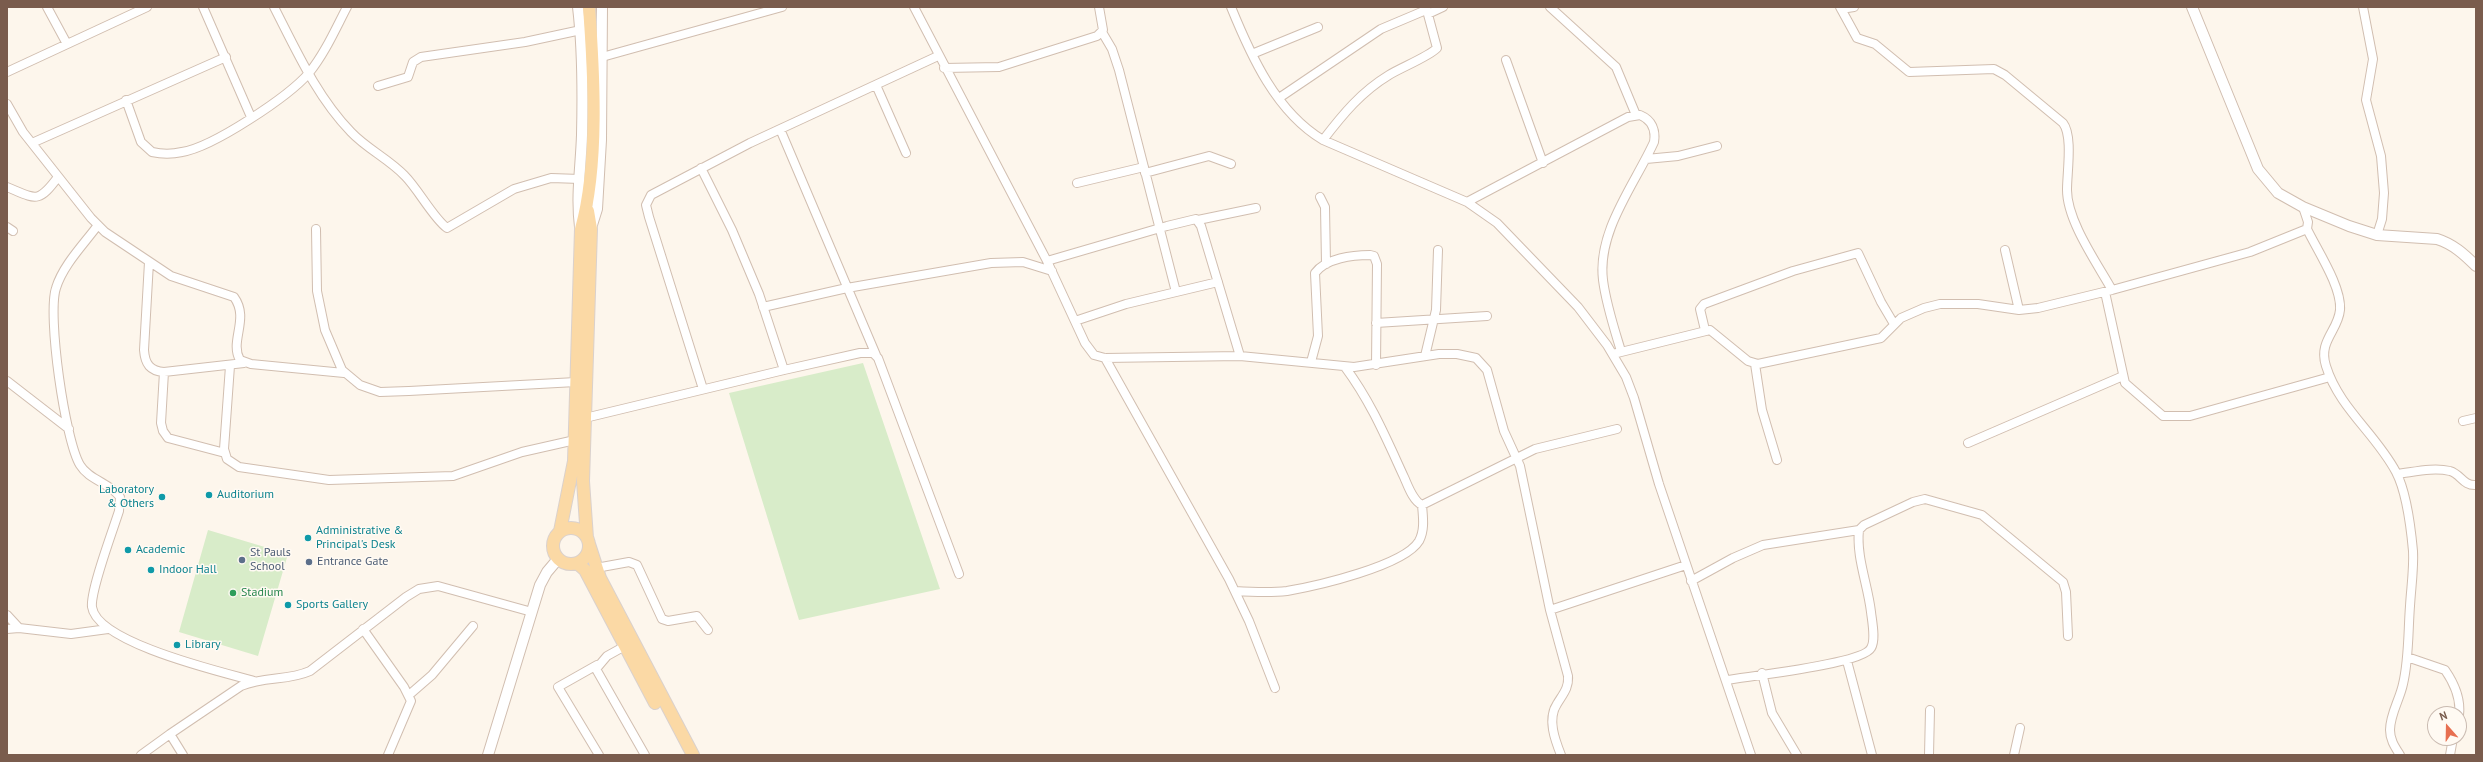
<!DOCTYPE html>
<style>
body{margin:0}
#map{position:relative;width:2483px;height:762px;overflow:hidden;background:#fdf6ec;font-family:"PT Sans",sans-serif}
canvas{display:block}
.frame{position:absolute;inset:0;border:8px solid #7a5c4d;pointer-events:none}
.north{position:absolute;left:2427px;top:706px;width:40px;height:40px;box-sizing:border-box;background:#fffaf3;border:1px solid #cabbb1;border-radius:50%;rotate:340deg;font-size:11px;font-weight:700;line-height:16px;text-align:center;color:#7a5c4d}
.north::after{content:'';display:block;margin:auto;width:14px;height:18px;background:#e76f51;clip-path:polygon(50% 0,100% 100%,50% 72%,0 100%)}
</style>
<div id="map">
<canvas width="2483" height="762"></canvas>
<div class="frame"></div>
<div class="north">N</div>
</div>
<script>
const ctx = document.querySelector('canvas').getContext('2d');
ctx.lineJoin = 'round';
function fillPath(path, color) {
  ctx.fillStyle = color;
  ctx.fill(path, 'evenodd');
}
function strokePath(path, color, width, dash) {
  ctx.strokeStyle = color;
  ctx.lineWidth = width;
  ctx.lineCap = dash ? 'butt' : 'round';
  ctx.setLineDash(dash || []);
  ctx.stroke(path);
}
function drawText(font, color, halo, rows, align = 'center') {
  ctx.font = font + ' "PT Sans",sans-serif';
  ctx.lineWidth = 3;
  ctx.setLineDash([]);
  ctx.textBaseline = 'middle';
  ctx.strokeStyle = halo;
  ctx.fillStyle = color;
  for (const [text, x, y, turn = 0] of rows) {
    ctx.save();
    ctx.translate(x, y);
    ctx.rotate((+turn || 0) * Math.PI / 180);
    ctx.textAlign = isNaN(turn) ? turn : align;
    if (halo) ctx.strokeText(text, 0, 0);
    ctx.fillText(text, 0, 0);
    ctx.restore();
  }
}
fillPath(new Path2D(`
 M 863,363 L 940,589 L 799,620 L 729,393 Z
 M 208,530 L 288,554 L 258,656 L 179,632 Z`), '#d8ecc9');
const minor = new Path2D(`
 M 47,7 L 67,44
 M 203,7 L 251,117
 M 274,7 C 296,50 317,97 351,132 C 367,149 389,159 405,176 C 418,189 434,219 447,228 L 514,189 L 551,178 L 580,179
 M 914,7 L 1047,261 L 1085,343 L 1094,355 L 1105,358 L 1240,356 L 1354,367 L 1439,354 L 1457,354 L 1476,358 L 1487,370 L 1504,431 L 1520,466 L 1550,610 L 1568,676 C 1569,688 1563,694 1557,704 C 1547,719 1555,740 1561,755
 M 1231,7 C 1251,56 1276,112 1323,140 L 1467,202 L 1497,223 L 1578,307 L 1607,345 L 1626,377 L 1634,398 L 1659,484 L 1751,755
 M 1550,7 L 1616,67 L 1636,115
 M 1840,7 L 1857,38 L 1875,44 L 1909,72 L 1994,69 L 2005,75 L 2063,123 C 2073,136 2067,172 2067,190 C 2067,221 2097,263 2112,290
 M 2363,7 L 2373,59 L 2366,100 L 2381,156 L 2384,193 L 2382,219 L 2377,235
 M 1841,9 L 1854,7
 M 1428,14 L 1443,7
 M 1102,32 L 1112,49 L 1119,70 L 1176,292
 M 1252,54 L 1318,27
 M 602,57 L 782,7
 M 1506,60 L 1543,163
 M 944,68 L 999,67 L 1097,36 L 1103,30 L 1099,7
 M 7,72 L 147,7
 M 876,85 L 906,153
 M 378,86 L 408,77 L 413,62 L 421,57 L 525,42 L 581,30
 M 1279,98 L 1381,29 L 1426,10
 M 126,100 L 141,142 L 152,152 C 161,154 173,154 182,152 C 213,147 288,97 309,73 C 325,53 335,30 347,7
 M 7,104 L 23,132 L 91,218 L 105,232 L 171,276 L 234,297 C 250,319 229,341 240,360 L 251,364 L 344,373
 M 780,129 L 876,355
 M 1323,140 C 1343,114 1361,92 1389,75 C 1400,68 1430,56 1437,48 L 1426,7
 M 32,143 L 226,57
 M 1646,159 L 1678,156 L 1717,146
 M 701,168 L 732,230 L 759,294 L 784,370
 M 1145,173 L 1209,156 L 1231,164
 M 1077,183 L 1144,167
 M 7,187 C 36,199 38,204 58,177
 M 1320,197 L 1325,207 L 1326,264
 M 1467,202 L 1628,117 L 1640,115 C 1652,120 1656,130 1654,142 C 1635,184 1597,231 1603,280 C 1606,304 1614,328 1621,351
 M 1198,220 L 1256,208
 M 98,225 C 84,244 63,265 56,288 C 47,315 65,440 80,465 C 89,480 110,483 120,497 L 119,511 C 113,530 90,591 92,607 C 97,643 222,672 254,681
 M 7,227 L 13,231
 M 316,229 L 317,291 L 325,330 L 342,370 L 360,385 L 380,392 L 409,391 L 576,382
 M 2307,229 C 2317,250 2342,287 2340,310 C 2338,331 2318,341 2326,366 C 2339,408 2376,434 2396,472 C 2406,491 2411,529 2413,551 C 2414,569 2411,588 2410,606 C 2408,632 2409,659 2403,684 C 2400,699 2390,714 2390,730 C 2390,740 2395,747 2400,755
 M 2005,250 L 2019,310
 M 1047,261 L 1167,226 L 1196,219 L 1201,226 L 1240,356
 M 149,262 L 144,350 C 145,364 150,371 164,372 L 244,363
 M 2105,292 L 2125,383 L 2163,416 L 2190,416 L 2330,377
 M 763,307 L 847,288 L 991,263 L 1023,262 L 1052,271
 M 1075,321 L 1126,304 L 1218,282
 M 1376,323 L 1487,316
 M 1705,330 L 1700,309 L 1704,304 L 1793,271 L 1858,253 L 1881,302 L 1894,324
 M 1613,354 L 1710,330 L 1748,361 L 1758,364 L 1881,338 L 1901,318 L 1924,308 L 1940,304 L 1978,304 L 2019,310 L 2038,308 L 2112,290 L 2250,252 L 2307,229 L 2308,222 L 2303,207
 M 1425,356 L 1436,310 L 1438,250
 M 1105,358 L 1229,579 L 1249,621 L 1275,688
 M 1311,362 L 1318,336 L 1315,273 C 1326,258 1353,255 1370,255 L 1374,256 L 1377,264 L 1376,365
 M 1755,364 L 1762,410 L 1777,460
 M 230,366 L 224,449 L 227,459 L 239,467 L 329,480 L 453,476 L 522,452 L 575,440
 M 1345,367 C 1371,402 1386,438 1404,477 C 1408,486 1413,501 1422,505 L 1535,449 L 1617,429
 M 164,372 L 161,423 L 163,431 L 168,438 L 225,453
 M 7,381 L 69,429
 M 703,389 L 649,217 L 646,205 L 651,195 L 750,143 L 938,56
 M 585,418 L 784,370 L 860,353 L 873,353 L 878,358 L 959,574
 M 2463,421 L 2476,418
 M 1968,443 L 2123,376
 M 2397,474 C 2414,472 2433,467 2450,471 C 2461,474 2463,486 2476,485
 M 596,568 L 629,562 L 637,565 L 662,619 L 668,621 L 697,616 L 708,630
 M 1691,581 L 1733,558 L 1763,545 L 1859,530
 M 1235,591 C 1252,592 1269,593 1287,591 C 1316,586 1404,566 1419,541 C 1425,530 1423,517 1422,505
 M 1550,610 L 1686,565
 M 7,615 L 19,628
 M 7,629 L 19,628 L 71,634 L 108,629
 M 363,629 L 404,687 L 411,701 L 388,755
 M 625,646 L 607,656 L 596,669 L 645,755
 M 2407,657 L 2445,670 C 2454,683 2461,699 2459,715
 M 1847,661 L 1872,755
 M 597,665 L 558,687 L 599,755
 M 1762,673 L 1772,713 L 1797,755
 M 1727,680 C 1750,676 1863,664 1871,648 C 1876,640 1872,621 1871,612 C 1868,585 1856,557 1859,530 L 1864,525 L 1913,502 L 1925,499 L 1982,515 L 2063,582 L 2066,592 L 2068,636
 M 409,695 L 432,675 L 473,626
 M 141,755 L 170,734
 M 183,755 L 170,734 L 241,686 C 265,676 288,681 310,671 L 406,597 L 419,589 L 438,586 L 532,612
 M 1929,755 L 1930,710
 M 2014,755 L 2020,728
 M 2450,755 L 2453,738`);
const tertiary = new Path2D(`
 M 578,7 C 583,49 583,93 582,135 C 581,166 576,196 580,227
 M 2192,7 L 2258,169 L 2278,193 L 2303,207 L 2349,226 L 2377,235 L 2437,239 C 2453,244 2464,254 2476,266
 M 591,228 L 597,209 L 601,140 L 602,7
 M 488,755 L 540,585 L 547,572 L 558,559`);
const primary = new Path2D(`
 M553 546a18 18 0 1 1 36 0a18 18 0 1 1-36 0Z
 M 560,531 L 574,461 L 581,229 C 599,165 594,74 589,7
 M 587,538 L 583,481 L 591,229 L 588,211
 M 589,544 L 600,578 L 693,755
 M 577,563 L 585,570 L 655,703`);
strokePath(minor, '#d1beb0', 10);
strokePath(tertiary, '#d1beb0', 12);
strokePath(primary, '#dad1cd', 14);
strokePath(minor, '#fff', 8);
strokePath(tertiary, '#fff', 10);
strokePath(primary, '#fbd9a5', 12);
for (const [x, y, r, color] of [
 [209,495,4,"#0f9aa8"],
 [162,497,4,"#0f9aa8"],
 [308,538,4,"#0f9aa8"],
 [128,550,4,"#0f9aa8"],
 [242,560,4,"#5c6f8a"],
 [309,562,4,"#5c6f8a"],
 [151,570,4,"#0f9aa8"],
 [233,593,4,"#2e9e5b"],
 [288,605,4,"#0f9aa8"],
 [177,645,4,"#0f9aa8"]
]) {
  const dot = new Path2D();
  dot.arc(x, y, r, 0, 2 * Math.PI);
  ctx.fillStyle = color;
  ctx.fill(dot);
  strokePath(dot, '#fffaf3', 1.5);
}
drawText('12px', '#0d838f', '#fffaf3', [
 ["Laboratory",154,490,"right"],
 ["& Others",154,504,"right"],
 ["Auditorium",217,495],
 ["Administrative &",316,531],
 ["Principal's Desk",316,545],
 ["Academic",136,550],
 ["Indoor Hall",159,570],
 ["Sports Gallery",296,605],
 ["Library",185,645]
], 'left');
drawText('12px', '#4e5e75', '#fffaf3', [
 ["St Pauls",250,553],
 ["School",250,567],
 ["Entrance Gate",317,562]
], 'left');
drawText('12px', '#27864d', '#fffaf3', [
 ["Stadium",241,593]
], 'left');
</script>
